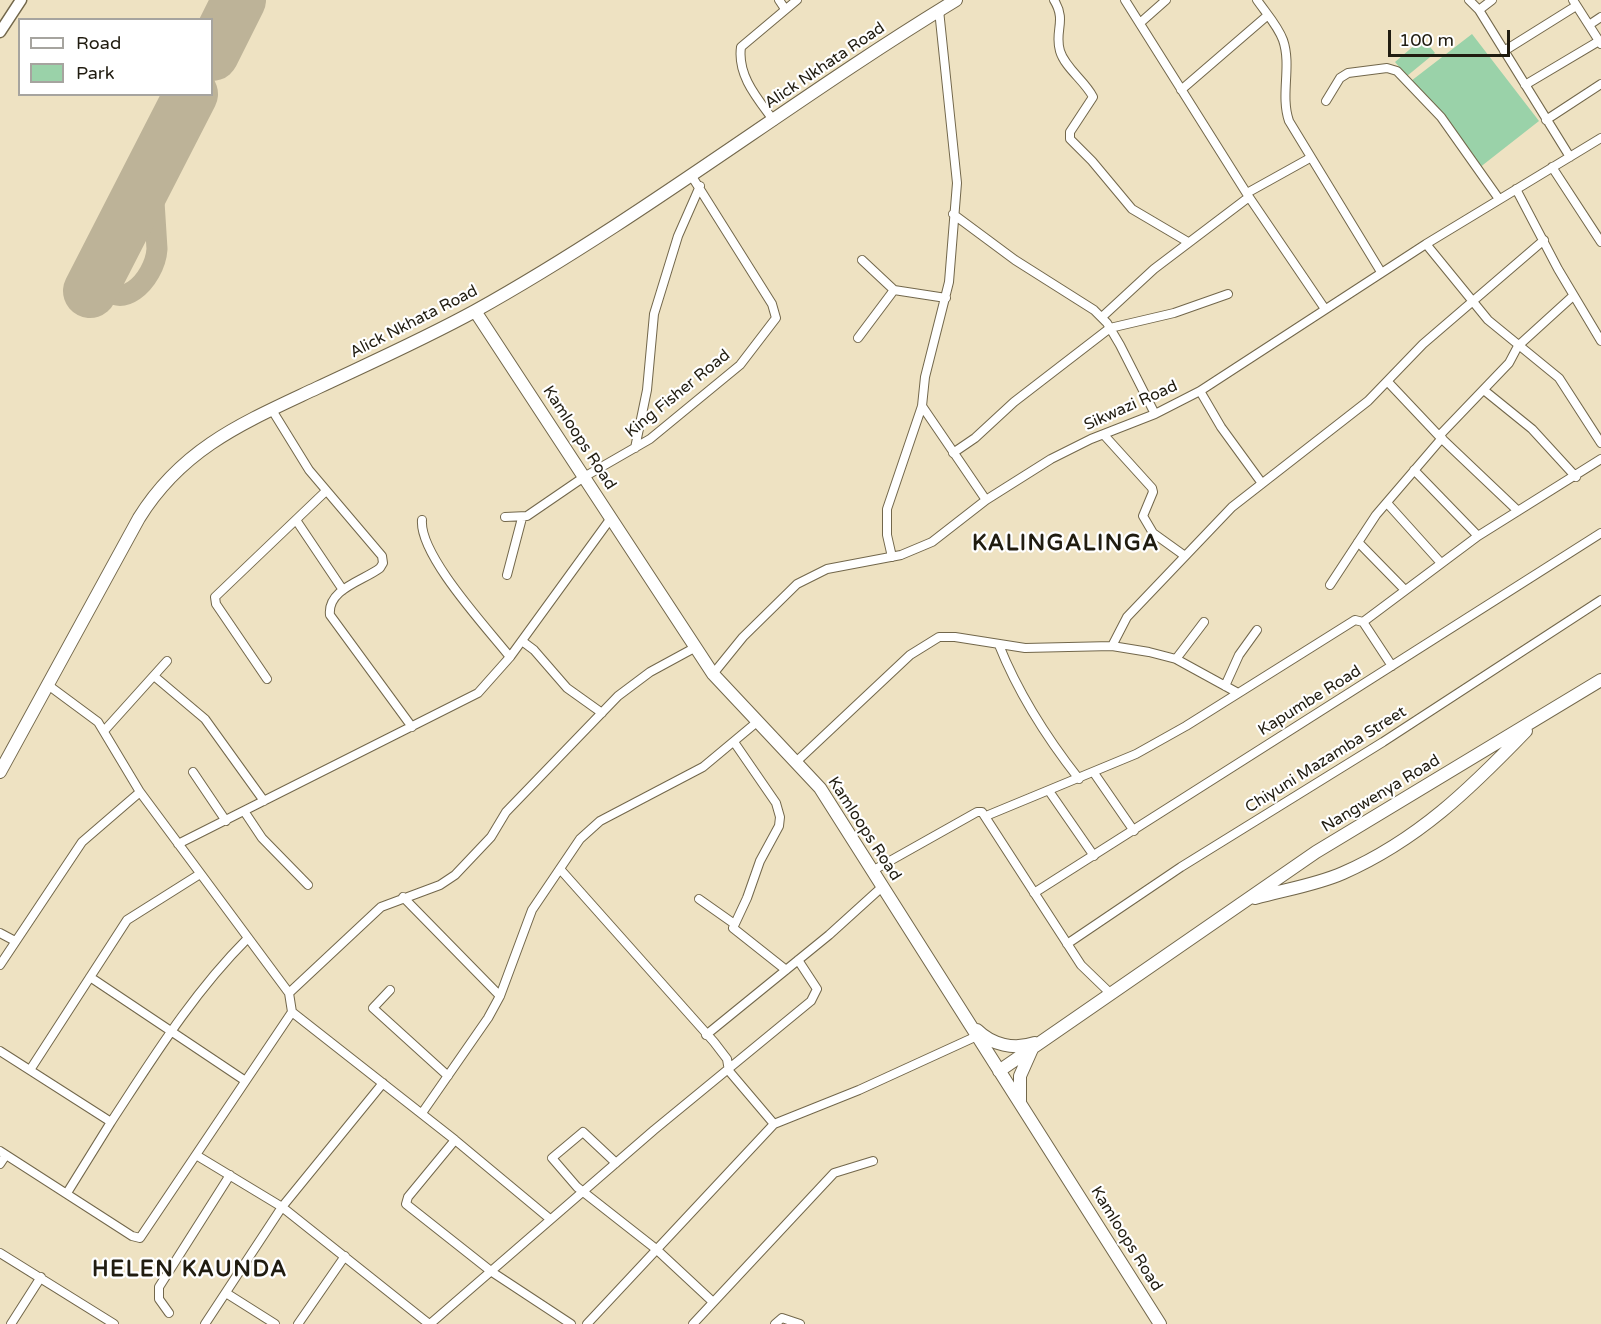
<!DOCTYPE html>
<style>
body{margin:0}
#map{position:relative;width:1601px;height:1324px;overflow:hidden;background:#eee2c2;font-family:"Varela Round",sans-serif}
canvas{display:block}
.legend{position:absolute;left:18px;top:18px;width:195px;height:78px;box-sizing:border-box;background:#fff;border:2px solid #a6a49f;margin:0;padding:8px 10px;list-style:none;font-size:18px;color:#201c10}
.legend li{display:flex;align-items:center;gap:12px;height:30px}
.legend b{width:30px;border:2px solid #a6a49f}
.scale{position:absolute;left:1388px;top:30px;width:122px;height:27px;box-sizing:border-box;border:3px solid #201c10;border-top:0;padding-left:8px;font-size:18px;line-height:21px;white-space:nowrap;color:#201c10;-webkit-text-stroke:4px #fff;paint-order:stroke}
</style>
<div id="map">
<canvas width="1601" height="1324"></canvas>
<ul class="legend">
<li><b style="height:8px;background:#fff"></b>Road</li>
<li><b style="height:16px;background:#9ad2a9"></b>Park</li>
</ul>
<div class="scale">100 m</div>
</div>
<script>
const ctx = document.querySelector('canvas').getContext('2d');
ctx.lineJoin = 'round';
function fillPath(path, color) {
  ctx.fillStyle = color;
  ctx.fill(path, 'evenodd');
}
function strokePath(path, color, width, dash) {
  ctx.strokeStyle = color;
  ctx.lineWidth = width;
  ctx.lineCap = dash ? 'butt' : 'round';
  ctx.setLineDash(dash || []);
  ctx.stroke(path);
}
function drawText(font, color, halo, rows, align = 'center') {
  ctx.font = font + ' "Varela Round",sans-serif';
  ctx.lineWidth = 4.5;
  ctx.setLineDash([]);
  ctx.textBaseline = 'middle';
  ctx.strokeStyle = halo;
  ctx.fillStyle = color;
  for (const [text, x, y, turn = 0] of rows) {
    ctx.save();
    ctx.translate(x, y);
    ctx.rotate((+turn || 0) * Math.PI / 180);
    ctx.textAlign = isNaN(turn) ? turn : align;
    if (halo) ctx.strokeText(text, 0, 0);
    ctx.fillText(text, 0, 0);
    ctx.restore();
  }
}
fillPath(new Path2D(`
 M 1472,34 L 1539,121 L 1479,168 L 1411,81 Z
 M 1423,38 L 1435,53 L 1407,76 L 1395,62 Z`), '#9ad2a9');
strokePath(new Path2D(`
 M 98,277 C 117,319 155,280 157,249 L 152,170`), '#bdb398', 21);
strokePath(new Path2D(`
 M 212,54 L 239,0
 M 90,291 L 191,94`), '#bdb398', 54);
const minor = new Path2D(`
 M 779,0 L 785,9
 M 1054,0 C 1067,21 1054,31 1060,51 C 1065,68 1085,81 1093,97 L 1070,132 L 1070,139 L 1092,161 L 1132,209 L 1188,242
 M 1125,0 L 1249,197 L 1325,309
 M 1257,0 C 1266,13 1278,26 1283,40 C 1292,66 1280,95 1289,121 L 1381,272
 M 1469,0 L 1479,10 L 1570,157
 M 1573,0 L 1601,44
 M 1479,10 L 1492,0
 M 1140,23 L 1166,0
 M 1589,25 L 1601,17
 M 1504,51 L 1576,6
 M 1525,85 L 1599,41
 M 1181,90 L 1268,15
 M 1326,101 L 1340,78 L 1348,73 L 1387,68 L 1397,71 L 1441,117 L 1499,199
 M 1546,120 L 1601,84
 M 774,121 C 758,99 737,76 741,47 L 797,0
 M 1552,167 L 1601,242
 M 1516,189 L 1558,269 L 1601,341
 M 1247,193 L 1310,158
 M 953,214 L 1015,260 L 1094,310 L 1107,323 L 1120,345 L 1155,414
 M 1426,244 L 1488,320 L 1559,378 L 1601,443
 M 862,260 L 894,290 L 946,298
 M 1102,317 L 1154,269 L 1249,197
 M 858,338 L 894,290
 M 1388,382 L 1439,436 L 1518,511
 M 1200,391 L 1221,427 L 1261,482
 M 1485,391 L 1532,429 L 1576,477
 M 922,406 L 986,500
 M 272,410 L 309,470 L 382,556 L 383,563 L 380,568 C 363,581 327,589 330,615 L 412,727
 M 1104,435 L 1152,488 L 1153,492 L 1143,516 L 1153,533 L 1185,556
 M 1439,436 L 1509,363 L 1518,346 L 1573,296
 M 635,448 L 647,390 L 654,314 L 678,236 L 700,186
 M 953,453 L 975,438 L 1014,402 L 1110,328 L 1174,313 L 1228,294
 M 1414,470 L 1478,536
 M 1387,503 L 1441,563
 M 505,517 L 527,516 L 584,477 L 650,439 L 740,365 L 776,318 L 772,304 L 691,175
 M 296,520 L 343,590
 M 422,520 C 419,555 487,628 510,657
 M 1358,542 L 1404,589
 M 892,557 L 887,535 L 887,509 L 922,406 L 925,377 L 949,282 L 957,183 L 939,10
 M 507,575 L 522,518
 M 1330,585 L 1376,515 L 1442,438
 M 1363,622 L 1478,536 L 1601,459
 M 522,641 L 534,650 L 567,688 L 602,713
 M 999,645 C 1019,695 1046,737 1079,779
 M 1112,646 L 1127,617 L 1232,507 L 1368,401 L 1423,344 L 1544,240
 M 1176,659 L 1204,622
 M 713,674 L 743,637 L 797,584 L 827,569 L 901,555 L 932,542 L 986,500 L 1051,459 L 1091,439 L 1155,414 L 1200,391 L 1426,244 L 1601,138
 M 154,676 L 205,719 L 264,801
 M 267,679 L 216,604 L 215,597 L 326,491
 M 48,685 L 98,722 L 140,792 L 289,993 L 292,1012 L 455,1140 L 550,1219
 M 1225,686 L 1239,655 L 1257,630
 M 104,731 L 167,661
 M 734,742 L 776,803 L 780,817 L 779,826 L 760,861 L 747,898 L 733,928 L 786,970
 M 796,762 L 910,655 L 939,637 L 955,637 L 1025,648 L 1112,646 L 1149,652 L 1176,659 L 1238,693
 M 193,772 L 226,821
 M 1094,773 L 1134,831
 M 1049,791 L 1094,856
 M 244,811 L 262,838 L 308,885
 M 986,816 L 1136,754 L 1186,726 L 1355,620 L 1363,622 L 1392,666
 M 178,844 L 478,693 L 510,657 L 611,518
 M 560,869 L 714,1042 L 727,1059 L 729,1071 L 774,1124 L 859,1090 L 977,1036
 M 872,871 L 977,812 L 982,812 L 1081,965 L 1110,993
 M 1034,893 L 1601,533
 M 403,897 L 500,996
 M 699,899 L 733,923
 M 0,933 L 15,941
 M 1067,944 L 1181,867 L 1383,742 L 1601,600
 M 0,965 L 82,842 L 140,792
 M 90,977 L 244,1080
 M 390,990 L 373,1008 L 448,1076
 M 289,993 L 381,907 L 440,885 L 455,875 L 491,837 L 506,812 L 618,696 L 650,672 L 696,647
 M 706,1035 L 829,935 L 882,887
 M 0,1051 L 111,1122 L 67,1193
 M 30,1070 L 127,920 L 200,874
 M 422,1113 L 488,1018 L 500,996 L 532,910 L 580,839 L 600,821 L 703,767 L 757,722
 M 111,1122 C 153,1058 193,993 247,939
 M 455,1140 L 408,1197 L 406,1204 L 492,1272 L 571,1324
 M 0,1151 L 132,1236 L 140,1238 L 292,1012
 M 196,1155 L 282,1207 L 429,1324
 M 616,1163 L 583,1132 L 552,1158 L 577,1187 L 656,1249 L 713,1302
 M 0,1164 L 6,1155
 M 0,1253 L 114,1324
 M 226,1293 L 275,1324
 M 169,1313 L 159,1299 L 159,1287 L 230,1175
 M 11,1324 L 41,1277
 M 205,1324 L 282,1207 L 383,1083
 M 298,1324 L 345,1256
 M 430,1324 L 654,1130 L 811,1001 L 817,989 L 798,960
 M 587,1324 L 774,1124
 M 693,1324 L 834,1173 L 873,1161
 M 775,1324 L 782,1318 L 800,1324`);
const tertiary = new Path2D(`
 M 0,32 L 21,0`);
const secondary = new Path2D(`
 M 475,311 L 713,674 L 820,788 L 1160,1324
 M 0,772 L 139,518 C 183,447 245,422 317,388 C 370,363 424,339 475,311 C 642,218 793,99 956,0
 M 1255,898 C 1283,890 1316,885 1343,873 C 1418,840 1470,789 1526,731
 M 977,1030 C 992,1045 1014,1050 1035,1043
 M 999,1071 L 1316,852 L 1601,680
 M 1020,1101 L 1020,1076 L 1032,1049`);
strokePath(minor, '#72674b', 10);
strokePath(tertiary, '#72674b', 13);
strokePath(secondary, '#72674b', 14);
strokePath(minor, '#fff', 8);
strokePath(tertiary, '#fff', 10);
strokePath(secondary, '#fff', 12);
drawText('16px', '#201c10', '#fff', [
 ["Alick Nkhata Road",825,66,-34],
 ["Alick Nkhata Road",414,322,-27],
 ["King Fisher Road",678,394,-39],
 ["Sikwazi Road",1131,406,-24],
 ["Kamloops Road",579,438,57],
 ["Kapumbe Road",1310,701,-32],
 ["Chiyuni Mazamba Street",1326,760,-32],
 ["Nangwenya Road",1381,794,-31],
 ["Kamloops Road",864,829,57],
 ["Kamloops Road",1126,1239,58]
]);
ctx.letterSpacing = '1.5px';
drawText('bold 22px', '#201c10', '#fff', [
 ["KALINGALINGA",1066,544],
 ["HELEN KAUNDA",190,1270]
]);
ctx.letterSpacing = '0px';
</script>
